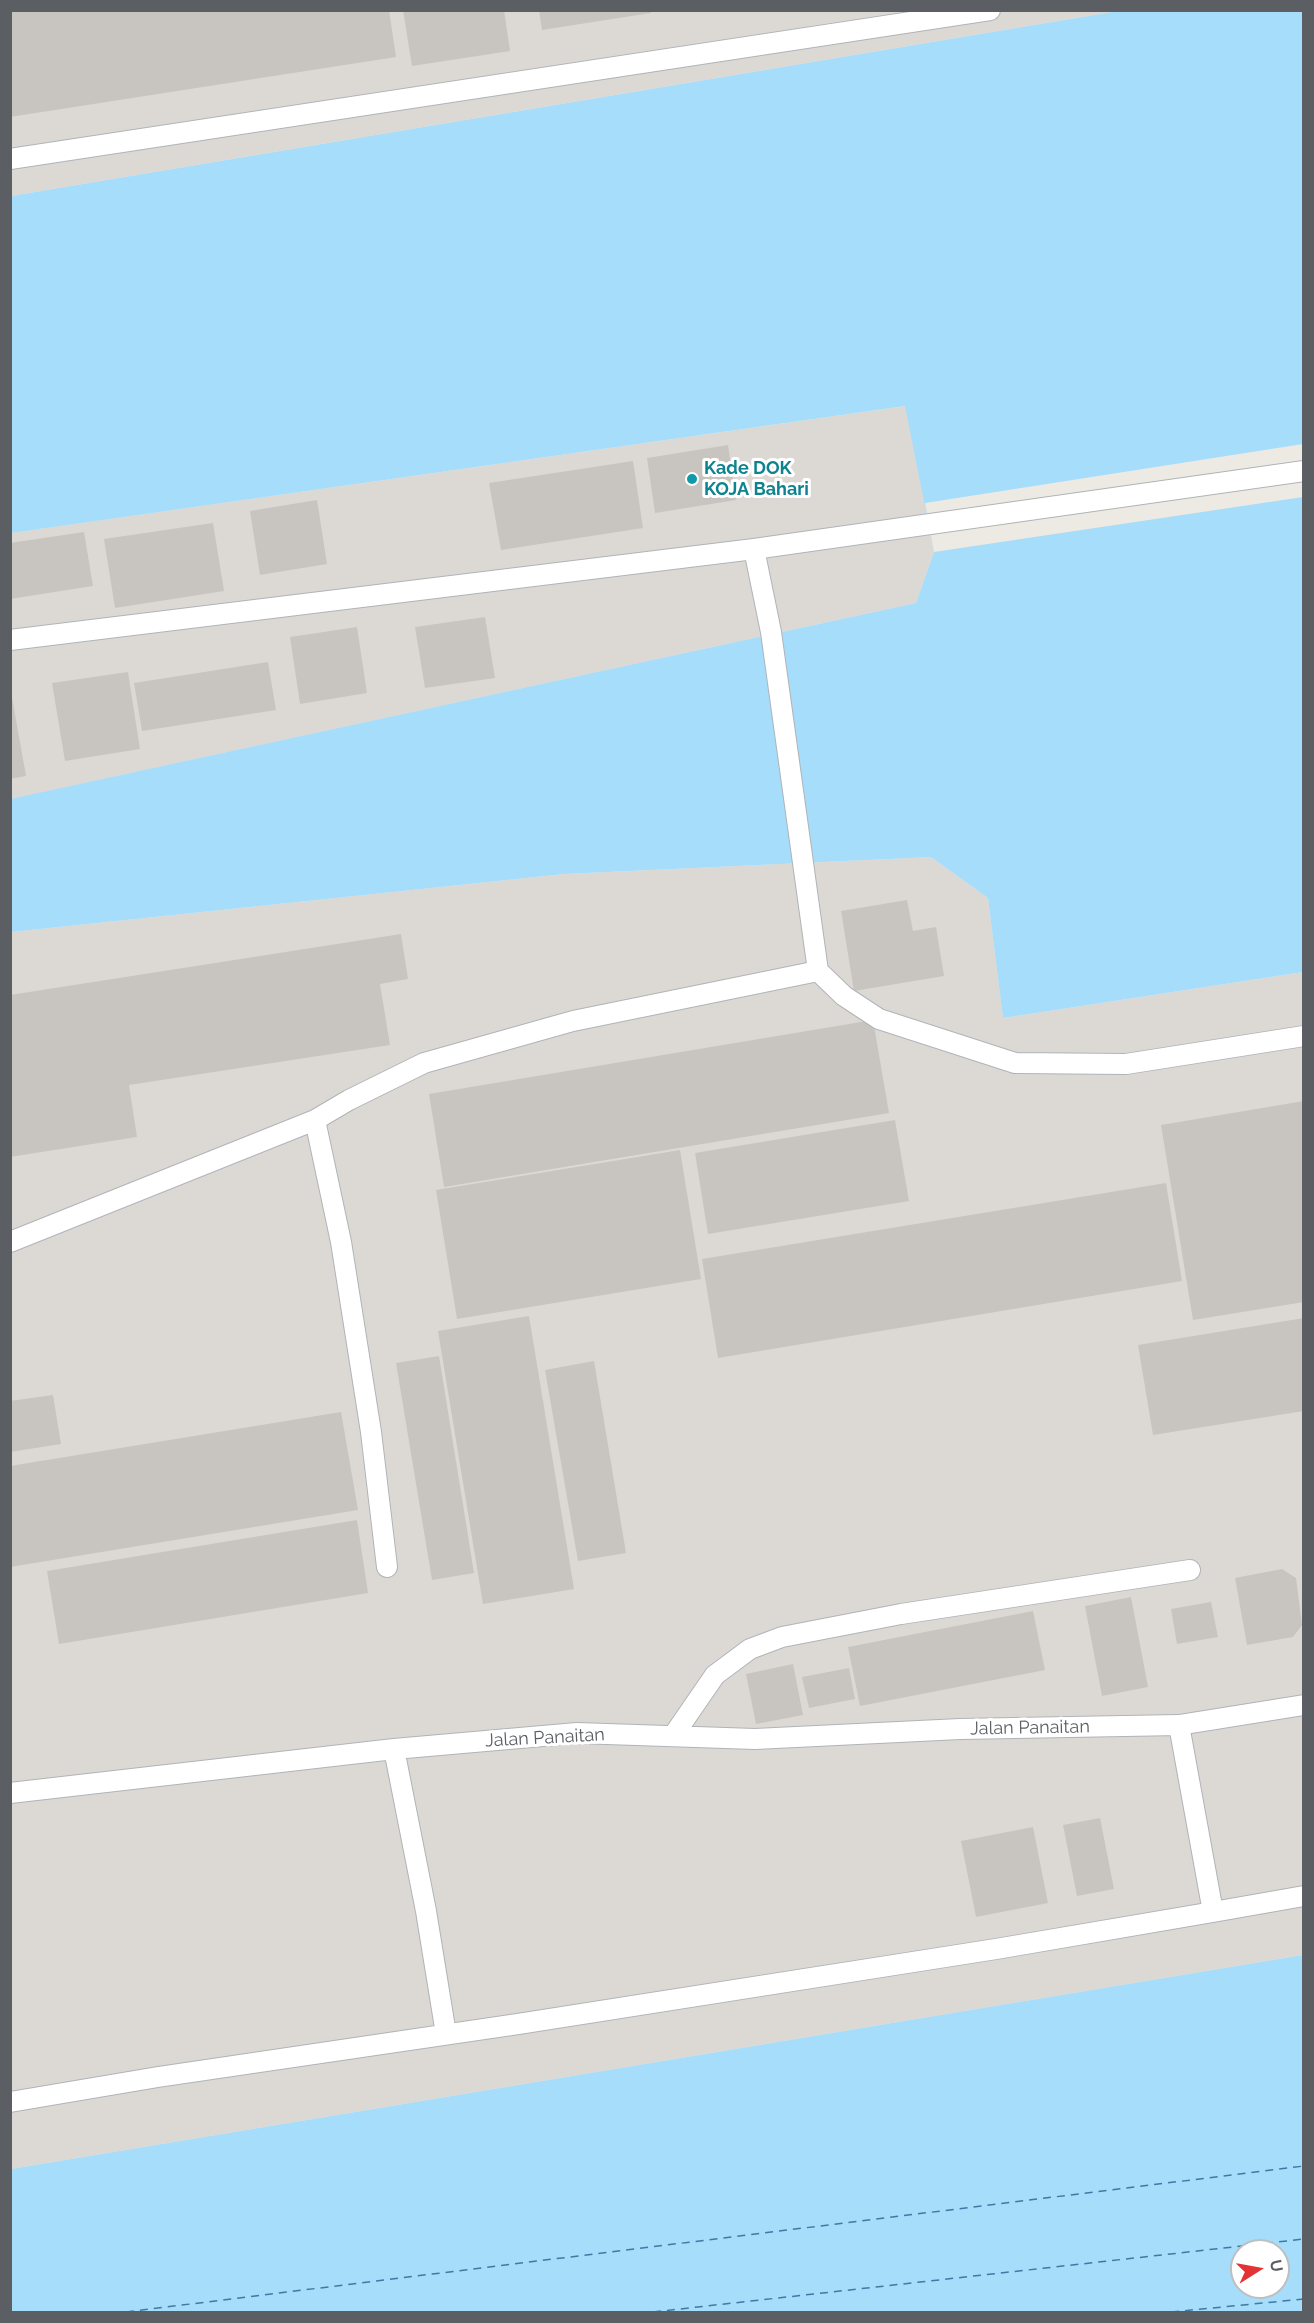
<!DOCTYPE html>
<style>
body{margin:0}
#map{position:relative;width:1314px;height:2323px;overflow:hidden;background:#edeae3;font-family:Raleway,sans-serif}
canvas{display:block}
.frame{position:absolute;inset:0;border:12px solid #5b5f63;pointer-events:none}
.north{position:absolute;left:1230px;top:2239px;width:60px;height:60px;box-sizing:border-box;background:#fff;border:2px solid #bdbfc1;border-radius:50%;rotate:79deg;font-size:16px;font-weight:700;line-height:24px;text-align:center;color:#5b5f63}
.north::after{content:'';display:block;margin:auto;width:21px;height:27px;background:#e23435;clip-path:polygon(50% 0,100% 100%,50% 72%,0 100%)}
</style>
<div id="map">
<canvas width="1314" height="2323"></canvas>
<div class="frame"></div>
<div class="north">U</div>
</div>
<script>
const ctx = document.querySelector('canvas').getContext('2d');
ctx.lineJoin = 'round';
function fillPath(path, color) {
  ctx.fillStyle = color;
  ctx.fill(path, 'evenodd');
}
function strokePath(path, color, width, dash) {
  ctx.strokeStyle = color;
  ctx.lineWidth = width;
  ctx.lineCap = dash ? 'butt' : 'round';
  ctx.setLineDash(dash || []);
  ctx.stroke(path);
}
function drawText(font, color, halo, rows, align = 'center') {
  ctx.font = font + ' Raleway,sans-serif';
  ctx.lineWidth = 6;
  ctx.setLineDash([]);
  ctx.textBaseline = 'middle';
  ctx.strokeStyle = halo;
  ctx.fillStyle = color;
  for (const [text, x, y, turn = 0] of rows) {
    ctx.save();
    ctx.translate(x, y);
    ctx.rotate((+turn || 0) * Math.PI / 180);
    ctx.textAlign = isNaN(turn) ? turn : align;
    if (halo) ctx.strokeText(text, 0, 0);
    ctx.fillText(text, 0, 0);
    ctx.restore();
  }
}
fillPath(new Path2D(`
 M 11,11 L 1118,11 L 11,196 Z
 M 906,406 L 934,552 L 916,603 L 11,799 L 10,533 Z
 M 931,857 L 988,898 L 1003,1018 L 1303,972 L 1303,1955 L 11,2169 L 11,932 L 564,874 Z`), '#dcd9d5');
fillPath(new Path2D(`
 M 1118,11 L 1303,11 L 1303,972 L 1003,1018 L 988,898 L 931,857 L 564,874 L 11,932 L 10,799 L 916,603 L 934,552 L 905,406 L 11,533 L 11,196 Z
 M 1303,1955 L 1303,2312 L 11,2312 L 11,2169 ZM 1242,2251 L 1278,2251 L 1278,2287 L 1242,2287 Z`), '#a5ddfb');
fillPath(new Path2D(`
 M 1303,444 L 1303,497 L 934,552 L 925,503 Z`), '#edeae3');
strokePath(new Path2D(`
 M 126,2312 L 1304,2166
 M 653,2312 L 1304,2239
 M 1171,2312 L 1304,2299`), '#4079a4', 1.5, [8, 6]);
fillPath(new Path2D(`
 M 10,10 L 389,10 L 396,57 L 10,117 Z
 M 403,10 L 504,10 L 510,51 L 412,66 Z
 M 539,10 L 650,10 L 651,13 L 542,30 Z
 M 728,445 L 736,500 L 655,513 L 647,458 Z
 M 633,461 L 643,528 L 501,550 L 489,483 Z
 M 317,500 L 327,564 L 260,575 L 250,511 Z
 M 213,523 L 224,591 L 115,608 L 104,539 Z
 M 84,532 L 93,586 L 10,599 L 10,543 Z
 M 485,617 L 495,678 L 425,688 L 415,627 Z
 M 357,627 L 367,693 L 300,704 L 290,637 Z
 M 268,662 L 276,710 L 142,731 L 134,683 Z
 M 128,672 L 140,749 L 65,761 L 52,683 Z
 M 10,686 L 26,776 L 10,779 Z
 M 907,900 L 913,931 L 936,927 L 944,976 L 854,991 L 841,911 Z
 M 401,934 L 408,979 L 380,984 L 390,1045 L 129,1085 L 137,1137 L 10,1157 L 10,995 Z
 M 873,1020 L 889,1113 L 444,1187 L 429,1094 Z
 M 1304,1101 L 1304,1302 L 1193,1320 L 1161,1125 Z
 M 895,1120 L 909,1201 L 708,1234 L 695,1153 Z
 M 680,1150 L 701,1279 L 457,1319 L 436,1190 Z
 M 1166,1183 L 1182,1281 L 718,1358 L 702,1259 Z
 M 529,1316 L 574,1589 L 483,1604 L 438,1331 Z
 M 1304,1318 L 1304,1411 L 1153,1435 L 1138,1345 Z
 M 439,1356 L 474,1573 L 432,1580 L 396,1363 Z
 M 594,1361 L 626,1553 L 578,1561 L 545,1370 Z
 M 53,1395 L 61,1444 L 10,1452 L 10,1401 Z
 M 341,1412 L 358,1510 L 10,1567 L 10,1466 Z
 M 357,1520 L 368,1593 L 59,1644 L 47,1571 Z
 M 1282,1569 L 1296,1578 L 1302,1625 L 1293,1637 L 1247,1645 L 1235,1578 Z
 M 1131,1597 L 1148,1687 L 1102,1696 L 1085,1606 Z
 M 1211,1602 L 1218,1637 L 1177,1644 L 1171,1609 Z
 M 1033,1611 L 1045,1670 L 860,1706 L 848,1647 Z
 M 793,1664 L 803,1715 L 756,1724 L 746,1674 Z
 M 849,1668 L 855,1699 L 809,1708 L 802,1677 Z
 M 1100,1818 L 1114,1889 L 1077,1896 L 1063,1825 Z
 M 1033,1827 L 1048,1903 L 976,1917 L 961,1841 Z`), '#c8c5c0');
const service = new Path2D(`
 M 10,159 L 990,10
 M 754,549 L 771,632 L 818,971 L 844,996 L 879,1019 L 1015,1063 L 1126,1064 L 1304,1036
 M 10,640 L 754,549 L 1304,471
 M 10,1242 L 315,1120
 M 387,1567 L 371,1432 L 341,1242 L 315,1120 L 349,1100 L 424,1063 L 573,1021 L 818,971
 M 1179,1725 L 1213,1912 L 1304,1896
 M 673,1736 L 715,1675 L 750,1649 L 782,1637 L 901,1614 L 1190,1570
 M 394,1749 L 426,1911 L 446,2034
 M 10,1793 L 394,1749 L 577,1733 L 755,1739 L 960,1729 L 1179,1725 L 1304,1705
 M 10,2102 L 158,2077 L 518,2024 L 996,1949 L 1213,1912`);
strokePath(service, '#b0b4b8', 22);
strokePath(service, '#fff', 20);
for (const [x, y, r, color] of [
 [692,479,6,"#0f9aa8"]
]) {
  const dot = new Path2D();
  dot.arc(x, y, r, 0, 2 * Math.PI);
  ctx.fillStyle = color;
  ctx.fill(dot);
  strokePath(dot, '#fff', 2);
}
drawText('bold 18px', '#0d838f', '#fff', [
 ["Kade DOK",704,469],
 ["KOJA Bahari",704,490]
], 'left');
drawText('18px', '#5b5f63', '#fff', [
 ["Jalan Panaitan",1030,1728,-1],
 ["Jalan Panaitan",545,1738,-3]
]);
</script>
